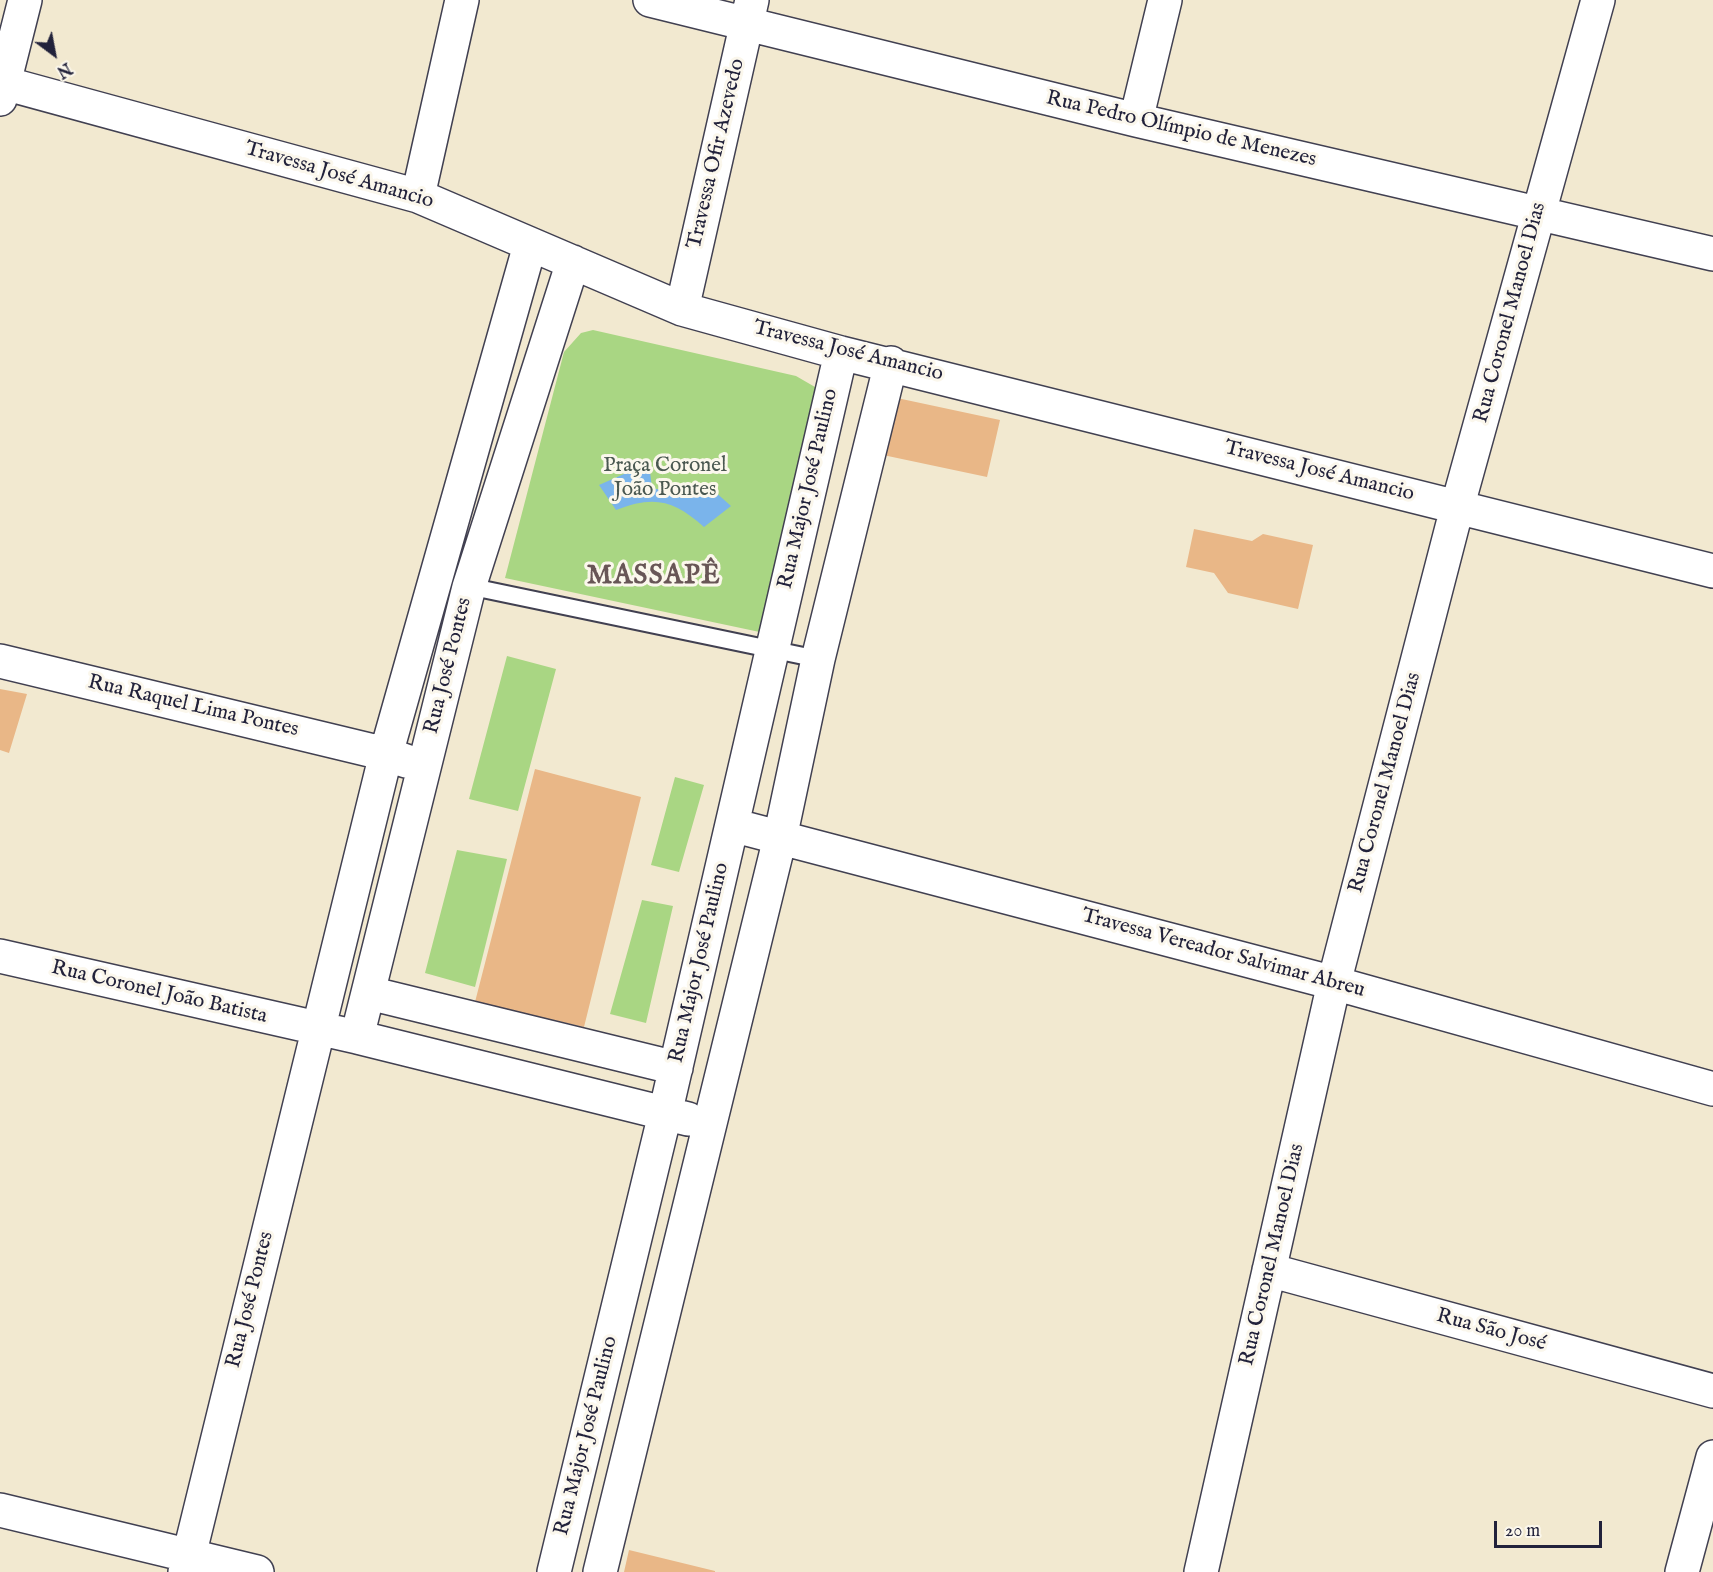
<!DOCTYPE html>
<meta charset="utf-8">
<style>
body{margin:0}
#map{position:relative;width:1713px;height:1572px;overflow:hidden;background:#f2e9d0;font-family:"IM FELL English",serif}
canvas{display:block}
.north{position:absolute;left:24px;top:24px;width:60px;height:60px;-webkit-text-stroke:4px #fbf7ec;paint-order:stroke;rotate:148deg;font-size:16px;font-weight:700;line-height:24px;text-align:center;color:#22223b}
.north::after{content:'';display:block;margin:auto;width:21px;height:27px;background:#22223b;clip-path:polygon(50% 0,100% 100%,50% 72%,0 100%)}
.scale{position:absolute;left:1494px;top:1521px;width:108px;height:27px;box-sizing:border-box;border:3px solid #22223b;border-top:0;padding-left:8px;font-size:18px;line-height:21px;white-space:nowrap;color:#22223b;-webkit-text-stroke:4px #fbf7ec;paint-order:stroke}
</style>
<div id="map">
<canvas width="1713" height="1572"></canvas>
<div class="north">N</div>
<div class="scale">20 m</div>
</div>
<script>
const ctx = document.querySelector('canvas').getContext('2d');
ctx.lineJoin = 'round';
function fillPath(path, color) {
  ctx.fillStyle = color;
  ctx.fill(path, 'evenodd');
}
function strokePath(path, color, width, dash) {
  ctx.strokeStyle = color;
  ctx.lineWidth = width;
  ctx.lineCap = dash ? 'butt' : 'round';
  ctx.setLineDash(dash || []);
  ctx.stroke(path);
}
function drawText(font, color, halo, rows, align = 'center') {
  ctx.font = font + ' "IM FELL English",serif';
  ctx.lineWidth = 6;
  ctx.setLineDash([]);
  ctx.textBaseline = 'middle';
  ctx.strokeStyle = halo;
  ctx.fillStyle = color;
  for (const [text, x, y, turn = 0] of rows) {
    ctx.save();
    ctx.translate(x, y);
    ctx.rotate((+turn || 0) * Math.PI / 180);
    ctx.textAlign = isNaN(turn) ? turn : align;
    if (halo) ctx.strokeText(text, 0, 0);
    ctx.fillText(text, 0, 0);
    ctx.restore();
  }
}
fillPath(new Path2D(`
 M 593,330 L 796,376 L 815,387 L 821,407 L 769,634 L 505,578 L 564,352 L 581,333 Z
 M 507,656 L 556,669 L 518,811 L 469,799 Z
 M 675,777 L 704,785 L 679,872 L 651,865 Z
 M 457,850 L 507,859 L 475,987 L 425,973 Z
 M 642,900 L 673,906 L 646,1023 L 610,1014 Z`), '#a9d683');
fillPath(new Path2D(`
 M 650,472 L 652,488 L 689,496 L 695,484 L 713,490 L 731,506 L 704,527 C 674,500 654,495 616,510 L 599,485 L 624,474 Z`), '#7ab4eb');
fillPath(new Path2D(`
 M 897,398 L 1000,420 L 987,477 L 883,455 Z
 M 1194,529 L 1252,541 L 1263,534 L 1313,545 L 1298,609 L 1228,593 L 1214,573 L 1186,567 Z
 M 0,689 L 27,694 L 9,753 L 0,750 Z
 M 535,769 L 641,797 L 584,1027 L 475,1002 Z
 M 629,1550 L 715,1571 L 715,1572 L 624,1572 Z`), '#e9b787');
const lane = new Path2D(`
 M 463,585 L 818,659`);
const street = new Path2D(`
 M 650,0 L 1136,120 L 1713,254
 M 0,82 L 418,196 L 682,309 L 841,353 L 1713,571
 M 0,99 L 25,0
 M 1136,120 L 1165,0
 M 418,196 L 462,0
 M 682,309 L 752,0
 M 0,661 L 386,754 L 406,761
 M 732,825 L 1334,983 L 1713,1089
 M 0,956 L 357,1037 L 469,587 L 573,262
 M 369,993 L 676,1068
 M 357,1037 L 688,1119
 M 1269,1270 L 1713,1391
 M 0,1510 L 257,1572
 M 185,1572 L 386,754 L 530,245
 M 554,1572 L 665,1114 L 841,353
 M 600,1572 L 780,838 L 818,659 L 891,363
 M 1201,1572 L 1334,983 L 1457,508 L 1598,0`);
const secondary = new Path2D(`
 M 1682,1572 L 1713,1457`);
strokePath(lane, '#414051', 20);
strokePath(street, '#414051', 36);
strokePath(secondary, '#414051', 36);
strokePath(lane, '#fff', 16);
strokePath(street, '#fff', 33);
strokePath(secondary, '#fff', 33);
drawText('21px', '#22223b', '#fbf7ec', [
 ["Rua Pedro Olímpio de Menezes",1181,130,13],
 ["Travessa Ofir Azevedo",717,154,-77],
 ["Travessa José Amancio",339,176,16],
 ["Rua Coronel Manoel Dias",1511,313,-75],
 ["Travessa José Amancio",848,352,14],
 ["Travessa José Amancio",1319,472,14],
 ["Rua Major José Paulino",809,489,-77],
 ["Rua José Pontes",449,666,-76],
 ["Rua Raquel Lima Pontes",193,707,13],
 ["Rua Coronel Manoel Dias",1386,783,-75],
 ["Travessa Vereador Salvimar Abreu",1223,954,15],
 ["Rua Major José Paulino",700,963,-77],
 ["Rua Coronel João Batista",159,993,13],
 ["Rua Coronel Manoel Dias",1273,1255,-77],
 ["Rua José Pontes",251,1300,-76],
 ["Rua São José",1491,1331,15],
 ["Rua Major José Paulino",587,1436,-76]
]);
drawText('21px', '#4a5851', '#fbf7ec', [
 ["Praça Coronel",665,467],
 ["João Pontes",665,491]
]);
ctx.letterSpacing = '1.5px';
drawText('bold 27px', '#685656', '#fbf7ec', [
 ["MASSAPÊ",654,577]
]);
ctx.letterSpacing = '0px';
</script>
